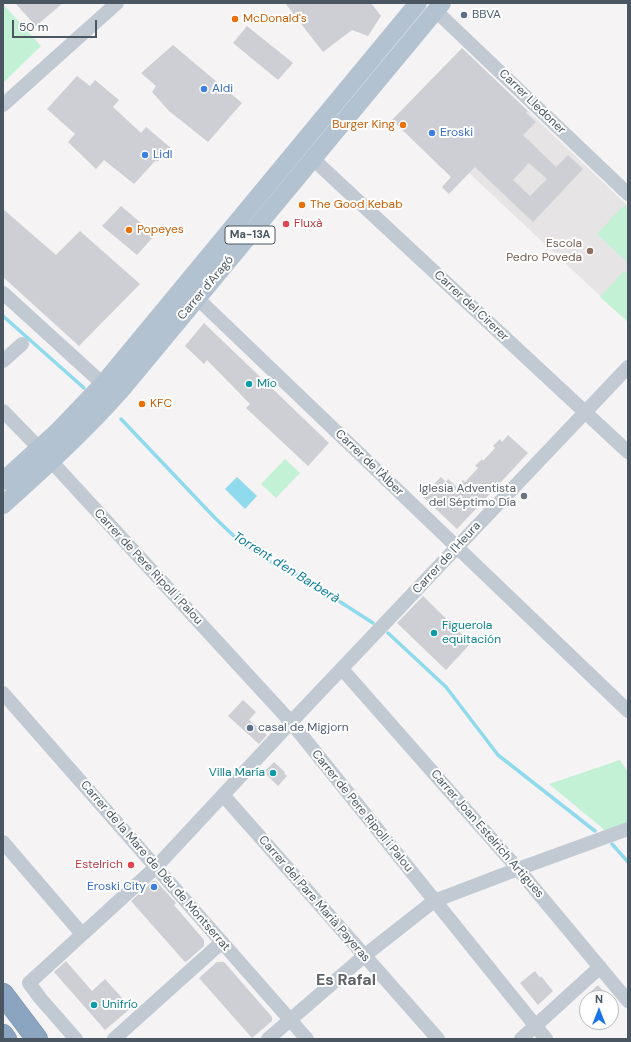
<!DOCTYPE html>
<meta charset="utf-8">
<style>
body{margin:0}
#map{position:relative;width:631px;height:1042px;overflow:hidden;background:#f5f3f3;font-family:"DM Sans",sans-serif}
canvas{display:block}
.frame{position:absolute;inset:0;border:4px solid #4a5661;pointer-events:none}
.north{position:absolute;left:579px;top:990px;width:40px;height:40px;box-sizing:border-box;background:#fff;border:1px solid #b7bbc0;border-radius:50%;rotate:0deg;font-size:11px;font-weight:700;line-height:16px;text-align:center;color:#4a5661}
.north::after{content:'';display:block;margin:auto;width:14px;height:18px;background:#1a73e8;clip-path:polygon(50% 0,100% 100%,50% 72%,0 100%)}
.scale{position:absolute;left:12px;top:20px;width:85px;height:18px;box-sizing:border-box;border:2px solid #4a5661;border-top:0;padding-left:5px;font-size:12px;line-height:14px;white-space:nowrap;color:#4a5661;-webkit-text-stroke:3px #fff;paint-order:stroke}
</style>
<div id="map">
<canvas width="631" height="1042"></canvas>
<div class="frame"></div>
<div class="north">N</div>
<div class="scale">50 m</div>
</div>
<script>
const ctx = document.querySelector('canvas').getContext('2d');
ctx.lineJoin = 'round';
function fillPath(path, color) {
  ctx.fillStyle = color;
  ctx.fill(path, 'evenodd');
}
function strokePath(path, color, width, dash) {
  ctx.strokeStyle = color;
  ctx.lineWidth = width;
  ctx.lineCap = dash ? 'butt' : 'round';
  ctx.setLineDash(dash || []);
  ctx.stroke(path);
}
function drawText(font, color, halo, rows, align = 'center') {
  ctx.font = font + ' "DM Sans",sans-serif';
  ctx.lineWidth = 4;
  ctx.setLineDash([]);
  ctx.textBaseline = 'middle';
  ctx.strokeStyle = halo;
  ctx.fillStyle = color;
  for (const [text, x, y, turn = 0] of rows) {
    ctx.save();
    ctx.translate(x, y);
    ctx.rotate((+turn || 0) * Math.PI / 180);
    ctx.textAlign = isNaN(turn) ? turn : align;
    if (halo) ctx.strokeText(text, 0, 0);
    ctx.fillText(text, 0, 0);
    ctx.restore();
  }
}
fillPath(new Path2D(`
 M 528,111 L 628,206 L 628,322 L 469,173 Z`), '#e6e4e5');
fillPath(new Path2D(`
 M 3,4 L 41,46 L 3,83 Z
 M 624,205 L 628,209 L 628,263 L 597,234 Z
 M 624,271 L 628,274 L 628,322 L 600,297 Z
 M 285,459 L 300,473 L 276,498 L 261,484 Z
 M 620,760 L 628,772 L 628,829 L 609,836 L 601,827 L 549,784 Z`), '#c3f1d5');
fillPath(new Path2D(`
 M 237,477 L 257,496 L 245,509 L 225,489 Z`), '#90daee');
strokePath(new Path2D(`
 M 3,316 L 84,388
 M 121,419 L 215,518 L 237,539 L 267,560 L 303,578 L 373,623
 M 388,633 L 446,687 L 498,755 L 595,831
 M 612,844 L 628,862`), '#90daee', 3.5);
fillPath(new Path2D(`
 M 15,3 L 63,3 L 36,26 Z
 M 285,3 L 371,3 L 381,16 L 368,36 L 352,30 L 323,52 Z
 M 247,26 L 293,63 L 278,80 L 233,43 Z
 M 173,45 L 242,103 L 208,142 L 169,111 L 152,92 L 156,86 L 141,73 Z
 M 462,48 L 528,111 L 526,113 L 536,122 L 523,135 L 556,167 L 568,155 L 583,169 L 533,222 L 475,167 L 449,194 L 442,187 L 451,177 L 392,120 ZM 529,163 L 547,179 L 530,196 L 513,180 Z
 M 77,76 L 90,86 L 95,80 L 119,100 L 113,107 L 141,133 L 146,127 L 171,148 L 157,162 L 156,160 L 134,184 L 104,160 L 96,169 L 68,142 L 75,134 L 47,109 Z
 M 121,206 L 155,235 L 137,255 L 102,226 Z
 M 3,209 L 56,255 L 80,231 L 140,284 L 79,346 L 3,277 Z
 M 204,323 L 329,443 L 308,466 L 246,408 L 250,404 L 207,360 L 204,364 L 185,346 Z
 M 508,435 L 528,453 L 457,529 L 422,496 L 441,477 L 446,482 L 448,479 L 457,487 L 463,480 L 465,482 L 478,468 L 475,466 L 482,459 L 483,461 L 495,448 L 493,446 L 500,439 L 502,442 Z
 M 423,596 L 471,643 L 446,670 L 397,623 Z
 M 243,700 L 256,712 L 249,720 L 267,735 L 259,744 L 228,716 Z
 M 274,762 L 285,772 L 284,773 L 287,776 L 278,786 L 264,772 Z
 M 153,881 L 156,881 L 176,903 L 174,905 L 204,940 L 204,946 L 186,962 L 184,961 L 131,901 Z
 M 66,961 L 92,991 L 105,979 L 131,1008 L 105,1030 L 54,972 Z
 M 217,962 L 224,962 L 272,1017 L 272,1021 L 252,1038 L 199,978 Z
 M 535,971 L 540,978 L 541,976 L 553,991 L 538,1005 L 520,983 Z
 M 598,985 L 609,998 L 584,998 Z`), '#cdcfd5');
const highway = new Path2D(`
 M 3,994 L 37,1039
 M 3,1035 L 6,1039`);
strokePath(highway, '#7690ad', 22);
strokePath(new Path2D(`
 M 436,11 L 628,194
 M 3,105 L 117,3
 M 313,159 L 628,452
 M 3,293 L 103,384
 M 197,298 L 628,711
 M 3,361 L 22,344
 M 3,411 L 39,448 L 291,722 L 546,1039
 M 342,669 L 518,869 L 628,1001
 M 3,693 L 307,1039
 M 223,795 L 438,1039
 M 3,842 L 82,934
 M 76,1039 L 40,998 L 29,983 L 156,867 L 291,722 L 628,367
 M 114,1039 L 222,942
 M 268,1039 L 364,956 L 434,901 L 518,869 L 628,829
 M 521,1039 L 600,967`), '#c1cad2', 14);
strokePath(new Path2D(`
 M 3,481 L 57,432 L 103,384 L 418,3
 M 3,505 C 44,468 85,431 122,389 L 442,3`), '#b3c2d1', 18);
strokePath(highway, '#8ba5c1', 21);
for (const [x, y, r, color] of [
 [464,15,4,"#5c6f8a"],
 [235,19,4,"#e8710a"],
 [204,89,4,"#3f7fe0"],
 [403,125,4,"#e8710a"],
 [432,133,4,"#3f7fe0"],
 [145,155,4,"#3f7fe0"],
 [302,205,4,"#e8710a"],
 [286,224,4,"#e0444e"],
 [129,230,4,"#e8710a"],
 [590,251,4,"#8d6e63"],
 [249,384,4,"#0f9aa8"],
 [142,404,4,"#e8710a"],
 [524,496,4,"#6b7280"],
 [434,633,4,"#0f9aa8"],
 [250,728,4,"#5c6f8a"],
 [273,773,4,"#0f9aa8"],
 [131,865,4,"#e0444e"],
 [154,887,4,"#3f7fe0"],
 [94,1005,4,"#0f9aa8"]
]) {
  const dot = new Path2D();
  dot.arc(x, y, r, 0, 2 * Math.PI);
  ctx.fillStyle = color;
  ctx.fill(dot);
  strokePath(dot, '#fff', 1.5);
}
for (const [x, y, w] of [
 [250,235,50]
]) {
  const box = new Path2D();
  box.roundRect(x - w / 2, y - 9, w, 18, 3);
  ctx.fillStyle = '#fff';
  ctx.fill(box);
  strokePath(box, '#4a5661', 1);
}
drawText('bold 11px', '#4a5661', null, [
 ["Ma-13A",250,235]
]);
drawText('12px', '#4e5e75', '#fff', [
 ["BBVA",472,15],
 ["casal de Migjorn",258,728]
], 'left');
drawText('12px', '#c56008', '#fff', [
 ["McDonald's",243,19],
 ["Burger King",395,125,"right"],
 ["The Good Kebab",310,205],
 ["Popeyes",137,230],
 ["KFC",150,404]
], 'left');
drawText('12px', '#366cbe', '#fff', [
 ["Aldi",212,89],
 ["Eroski",440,133],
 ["Lidl",153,155],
 ["Eroski City",146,887,"right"]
], 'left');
drawText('12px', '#4a5661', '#fff', [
 ["Carrer Lledoner",532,102,44],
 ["Carrer d'Aragó",206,288,-50],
 ["Carrer del Cirerer",471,306,43],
 ["Carrer de l'Àlber",369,463,44],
 ["Carrer de l'Heura",447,558,-47],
 ["Carrer de Pere Ripoll i Palou",148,567,47],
 ["Carrer de Pere Ripoll i Palou",362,811,51],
 ["Carrer Joan Estelrich Artigues",487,834,49],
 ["Carrer de la Mare de Déu de Montserrat",155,866,49],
 ["Carrer del Pare Marià Payeras",314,899,49]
]);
drawText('12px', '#be3a42', '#fff', [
 ["Fluxà",294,224],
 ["Estelrich",123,865,"right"]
], 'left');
drawText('12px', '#785e54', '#fff', [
 ["Escola",582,244],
 ["Pedro Poveda",582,258]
], 'right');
drawText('12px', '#0d838f', '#fff', [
 ["Mío",257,384],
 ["Figuerola",442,626],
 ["equitación",442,640],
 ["Villa María",265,773,"right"],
 ["Unifrío",102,1005]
], 'left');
drawText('12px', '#5b616d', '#fff', [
 ["Iglesia Adventista",516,489],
 ["del Séptimo Día",516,503]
], 'right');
drawText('italic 13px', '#0c7c9b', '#fff', [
 ["Torrent d'en Barberà",286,568,32]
]);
drawText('bold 16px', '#5f6368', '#fff', [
 ["Es Rafal",346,981]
]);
</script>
